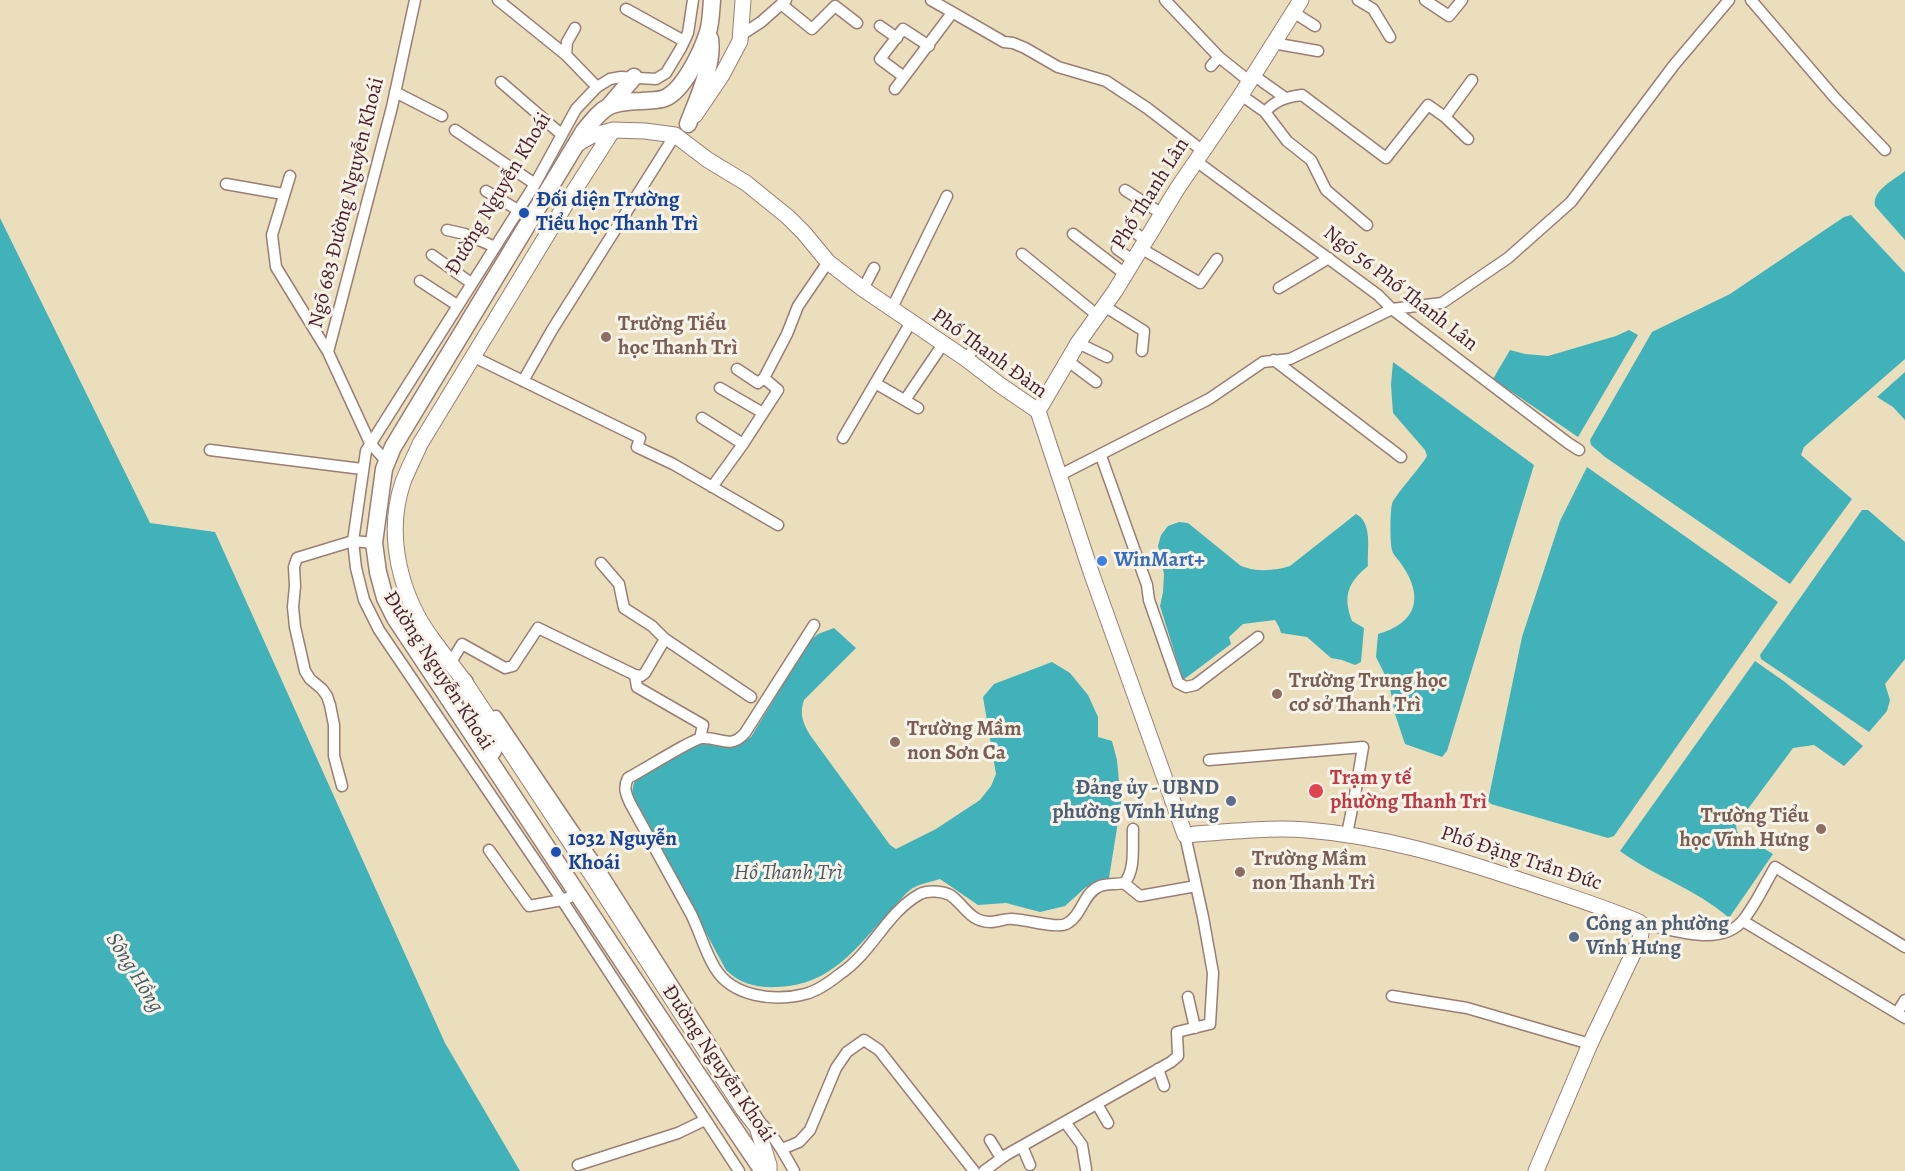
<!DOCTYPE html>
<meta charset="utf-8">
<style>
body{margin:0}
canvas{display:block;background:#ebdebc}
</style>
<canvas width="1905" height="1171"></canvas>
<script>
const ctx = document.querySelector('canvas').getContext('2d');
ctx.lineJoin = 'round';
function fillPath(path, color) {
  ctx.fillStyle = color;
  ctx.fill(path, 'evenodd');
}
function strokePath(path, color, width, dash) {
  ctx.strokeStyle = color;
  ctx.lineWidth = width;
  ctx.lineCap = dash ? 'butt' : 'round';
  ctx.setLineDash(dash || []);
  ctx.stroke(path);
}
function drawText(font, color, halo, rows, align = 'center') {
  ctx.font = font + ' Alegreya,serif';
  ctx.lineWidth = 6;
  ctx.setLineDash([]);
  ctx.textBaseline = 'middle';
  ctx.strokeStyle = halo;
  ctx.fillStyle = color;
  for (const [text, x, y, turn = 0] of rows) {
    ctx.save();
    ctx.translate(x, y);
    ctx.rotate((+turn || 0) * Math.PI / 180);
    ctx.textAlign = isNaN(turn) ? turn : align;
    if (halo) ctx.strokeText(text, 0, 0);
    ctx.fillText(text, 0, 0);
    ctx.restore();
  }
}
fillPath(new Path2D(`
 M 1905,171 L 1905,240 L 1875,206 C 1872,190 1894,180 1905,171 Z
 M 1851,215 L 1905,273 L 1905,359 L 1804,447 L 1801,455 L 1852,499 L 1790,584 L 1605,457 L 1591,445 L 1590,440 L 1652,332 L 1730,294 L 1844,217 Z
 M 0,218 L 150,523 L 215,532 L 445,1043 L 520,1171 L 0,1171 Z
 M 1629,330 L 1638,335 L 1578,437 L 1493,379 L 1510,350 L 1525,354 L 1548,356 L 1616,336 Z
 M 1393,362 L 1534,465 L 1447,751 L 1442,757 L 1405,744 L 1395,714 L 1389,683 L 1376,657 L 1378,634 C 1417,623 1424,597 1402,565 C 1399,560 1393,555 1392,550 C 1390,543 1390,511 1392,504 C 1394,496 1421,467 1427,456 L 1425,450 L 1393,413 L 1391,385 Z
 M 1905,372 L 1905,420 L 1893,407 L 1877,397 Z
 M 1587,467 L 1778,602 L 1614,836 L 1608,838 L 1491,804 L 1488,801 L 1522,637 L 1560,521 Z
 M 1862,510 L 1868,510 L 1905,542 L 1905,659 L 1885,684 L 1890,700 L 1887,711 L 1869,732 L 1761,659 L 1760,655 Z
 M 1356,514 C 1373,523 1367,549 1368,566 C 1347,583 1343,597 1352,621 L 1364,628 L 1361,662 L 1355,665 L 1342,660 L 1331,658 L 1307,637 L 1281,633 L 1279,627 L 1275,620 L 1243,624 L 1229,637 L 1231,644 L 1183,680 L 1160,606 L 1163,592 L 1164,574 L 1158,546 L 1161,535 L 1168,526 L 1179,522 L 1188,523 L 1241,566 C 1255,572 1276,571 1290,566 Z
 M 834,628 L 856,648 L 804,700 C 799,714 803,723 810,735 L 890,845 L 896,849 L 936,829 L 980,800 L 991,786 L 996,774 L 983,697 L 994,684 L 1052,662 L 1070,673 L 1088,695 L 1098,717 L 1098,737 L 1112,741 L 1117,760 L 1121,803 L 1109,878 L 1086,887 L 1065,906 L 1040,912 L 1006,903 L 978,905 L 940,879 C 931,882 917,884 910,890 C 903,896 897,904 891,910 C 856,948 832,985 777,987 C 757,988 740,984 726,970 L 633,798 C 632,790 632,784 638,777 L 698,744 L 739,745 L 751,737 L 809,642 L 818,634 Z
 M 1755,661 L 1785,682 L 1863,746 L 1844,766 L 1814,745 L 1793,748 L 1736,825 L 1737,832 L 1773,854 L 1729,918 C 1695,888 1655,877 1620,851 Z`), '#41b1ba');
const street = new Path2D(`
 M 498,0 L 566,55 L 597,87
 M 693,0 L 688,33 L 681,48 L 666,73 L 656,79 L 621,77 L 610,79 L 597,87 L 576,109 L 535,184 L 366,451 L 353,541 L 356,568 L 364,600 L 379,630 L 562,900 L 739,1171
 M 931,0 L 1004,42 L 1013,43 L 1025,48 L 1058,67 L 1106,81 L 1147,108 L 1203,151
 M 1165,0 L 1219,57
 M 1358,0 L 1373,9 L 1390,37
 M 1425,0 L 1449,16 L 1462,0
 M 1751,0 L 1835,98 L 1885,150
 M 781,4 L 812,29 L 835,6 L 857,23
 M 626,9 L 684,41
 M 1293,12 L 1315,26
 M 880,26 L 897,38
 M 741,35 L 761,22 L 786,0
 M 1273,43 L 1318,51
 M 566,55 L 567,42 L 575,28
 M 1211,66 L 1219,57 L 1249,81
 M 1253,75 L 1284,97
 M 904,77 L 880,59 L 903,29 L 929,46
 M 501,82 L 561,134
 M 895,89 L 952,13
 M 395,92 L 442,116
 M 1241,95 L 1265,112 L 1287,141 L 1311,160 L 1326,190 L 1367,225
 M 1265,112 C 1276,100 1286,97 1302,95 L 1386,158 L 1428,105 L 1445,117 L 1472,80
 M 1445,117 L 1468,139
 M 455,130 L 535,184
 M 1196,161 L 1378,295 L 1392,309 L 1568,443 L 1579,450
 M 290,176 L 272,235 L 276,267 L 328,352
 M 226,184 L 283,194
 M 1125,190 L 1162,214
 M 486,191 L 518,210
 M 447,230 L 465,234 L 495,247
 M 1131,230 L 1147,241
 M 1073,234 L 1125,274
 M 1117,249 L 1134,261
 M 1142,249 L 1200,283 L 1217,259
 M 1022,254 L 1097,315
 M 432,255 L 471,283
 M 420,281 L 457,305
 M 1279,288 L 1329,258
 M 863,289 L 874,268
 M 1104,306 L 1144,331 L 1142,351
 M 891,310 L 947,196
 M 1078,343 L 1107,357
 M 474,357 L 640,438 L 637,447 L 673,464 L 778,525
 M 966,359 L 976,346
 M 1274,360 L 1401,457
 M 1068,361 L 1096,382
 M 737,369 L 758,383 L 764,378 L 787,334 L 798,306 L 828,262
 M 523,381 L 552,330 L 675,135
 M 875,383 L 918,408
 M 720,388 L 763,413
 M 905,400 L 943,344
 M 702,418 L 743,444
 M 843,438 L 911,322
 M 210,450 L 362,469
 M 1101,456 L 1147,585 L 1149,600 L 1178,683 L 1186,687 L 1195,685 L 1258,637
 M 386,461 L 370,443 L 328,352 L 392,107 L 415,0
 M 1060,475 L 1209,399 L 1263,362 L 1290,359 L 1392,309 L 1442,303 L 1508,258 L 1571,202 L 1674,65 L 1729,0
 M 712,487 L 743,444 L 778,390 L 764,378
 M 601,563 L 619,584 L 624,608 L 652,626 L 665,639 L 751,697
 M 814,625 L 745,733 C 730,750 721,737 702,738 C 694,738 640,772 628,778 C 623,788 626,794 630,803 C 650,840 671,877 691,914 C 700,932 705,952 715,968 C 732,997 775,1002 805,994 C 818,991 830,982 840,974 C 872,953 886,913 920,894 C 928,890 942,891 950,895 C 964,904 969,922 991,922 C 998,922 1006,918 1013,919 C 1026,920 1040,924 1053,925 C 1058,925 1062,926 1066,924 C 1082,916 1083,894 1098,887 C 1106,883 1115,885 1124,883 C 1136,871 1132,845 1133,829
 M 451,662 L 462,644 L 505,668 L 513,666 L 538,628 L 635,675 L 641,676 L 645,673 L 665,639
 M 635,675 L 637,687 L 703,725 L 700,738
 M 496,716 L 600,870 L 760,1122 C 775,1137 784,1153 794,1171
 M 1209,760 L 1363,747 L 1356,789 L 1347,834
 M 342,786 L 334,756 L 334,725 L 330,705 L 327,696 L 322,689 L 310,679 L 305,671 L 295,627 L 293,607 L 295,586 L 294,567 L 297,558 L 353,541 L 374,543
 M 489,850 L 529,906 L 562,900 L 578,894
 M 1124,883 L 1140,896 L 1196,886
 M 1743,921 L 1905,1018
 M 1639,922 C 1668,929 1722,949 1744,919 C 1756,904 1765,884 1775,867 L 1905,947
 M 1392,996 L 1467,1008 L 1590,1044
 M 1188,997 L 1195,1028
 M 1897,1013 L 1905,1000
 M 1158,1069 L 1164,1086
 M 1097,1104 L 1108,1123
 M 1065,1122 L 1082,1145 L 1086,1169
 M 990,1140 L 1001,1158
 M 1022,1146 L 1030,1165
 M 782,1149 L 799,1142 L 810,1130 L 836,1068 L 847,1052 L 864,1040 L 879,1050 L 974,1171
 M 578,1165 L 678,1133 L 705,1120
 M 984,1171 L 1006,1155 L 1171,1062 L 1178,1056 L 1177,1032 L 1210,1024 L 1213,973 L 1203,917 L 1185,835`);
const secondary = new Path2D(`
 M 695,115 L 722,75 L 740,41 L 743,0
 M 613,130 L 567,202 L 420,444 C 415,456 408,469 403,482 C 385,535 400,596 433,640 C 443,654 454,667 464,681 L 592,875 L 743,1109 L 757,1127 L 769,1165 L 769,1171
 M 577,144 L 591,136 L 613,130 L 645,131 L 675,135 L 708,160 L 746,183 L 788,217 L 804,233 L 828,262 L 863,289 L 966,359 L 1000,385 L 1038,411 L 1091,572 L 1185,835 C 1224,832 1268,827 1307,830 C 1383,836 1451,857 1523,881 C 1562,894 1601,906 1639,922 L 1641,933 L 1640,939 L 1590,1044 L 1536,1171
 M 1038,411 L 1078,343 L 1115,291 L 1177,189 L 1241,95 L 1301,0`);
const primary = new Path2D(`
 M 712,0 C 711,11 711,22 708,32 C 702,51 684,90 665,98 C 658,101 650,100 642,101 C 609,102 605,105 584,131 L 393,447 L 384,469 L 374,543 L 378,572 L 385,598 L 395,618 C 518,802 638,988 763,1171
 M 611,104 L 634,77
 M 688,124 C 697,100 714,65 710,39
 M 399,620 L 432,640
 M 464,681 L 493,751`);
strokePath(street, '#9a7e74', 13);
strokePath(secondary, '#9a7e74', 17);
strokePath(primary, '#9a7e74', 19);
strokePath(street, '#fff', 10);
strokePath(secondary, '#fff', 15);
strokePath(primary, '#fff', 16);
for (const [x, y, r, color] of [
 [524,213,6,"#1a4fb4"],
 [606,337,6,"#8d6e63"],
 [1102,561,6,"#3f7fe0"],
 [1277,694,6,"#8d6e63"],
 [895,742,6,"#8d6e63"],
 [1316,791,8,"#e0444e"],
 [1231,801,6,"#5c6f8a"],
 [1821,829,6,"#8d6e63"],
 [556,852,6,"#1a4fb4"],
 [1240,872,6,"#8d6e63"],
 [1574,937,6,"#5c6f8a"]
]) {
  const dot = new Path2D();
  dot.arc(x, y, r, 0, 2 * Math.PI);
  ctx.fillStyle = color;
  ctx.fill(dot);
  strokePath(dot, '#f7f3e8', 2);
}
drawText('21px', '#4a1f2b', '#f7f3e8', [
 ["Đường Nguyễn Khoái",499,194,-59],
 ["Phố Thanh Lân",1151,194,-58],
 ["Ngõ 683 Đường Nguyễn Khoái",347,203,-76],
 ["Ngõ 56 Phố Thanh Lân",1400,289,38],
 ["Phố Thanh Đàm",989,354,36],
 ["Đường Nguyễn Khoái",438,671,57],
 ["Phố Đặng Trần Đức",1521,859,18],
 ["Đường Nguyễn Khoái",718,1064,56]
]);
drawText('bold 21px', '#164399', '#f7f3e8', [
 ["Đối diện Trường",536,201],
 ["Tiểu học Thanh Trì",536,225],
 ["1032 Nguyễn",568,840],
 ["Khoái",568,864]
], 'left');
drawText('bold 21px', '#785e54', '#f7f3e8', [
 ["Trường Tiểu",618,325],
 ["học Thanh Trì",618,349],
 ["Trường Trung học",1289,682],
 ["cơ sở Thanh Trì",1289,706],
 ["Trường Mầm",907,730],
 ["non Sơn Ca",907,754],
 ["Trường Tiểu",1809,817,"right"],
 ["học Vĩnh Hưng",1809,841,"right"],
 ["Trường Mầm",1252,860],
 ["non Thanh Trì",1252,884]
], 'left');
drawText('bold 21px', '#366cbe', '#f7f3e8', [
 ["WinMart+",1114,561]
], 'left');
drawText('bold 21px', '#be3a42', '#f7f3e8', [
 ["Trạm y tế",1330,779],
 ["phường Thanh Trì",1330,803]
], 'left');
drawText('bold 21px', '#4e5e75', '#f7f3e8', [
 ["Đảng ủy - UBND",1219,789],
 ["phường Vĩnh Hưng",1219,813],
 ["Công an phường",1586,925,"left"],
 ["Vĩnh Hưng",1586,949,"left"]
], 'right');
drawText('italic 22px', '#465964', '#f7f3e8', [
 ["Hồ Thanh Trì",788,874],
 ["Sông Hồng",134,973,58]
]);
</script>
